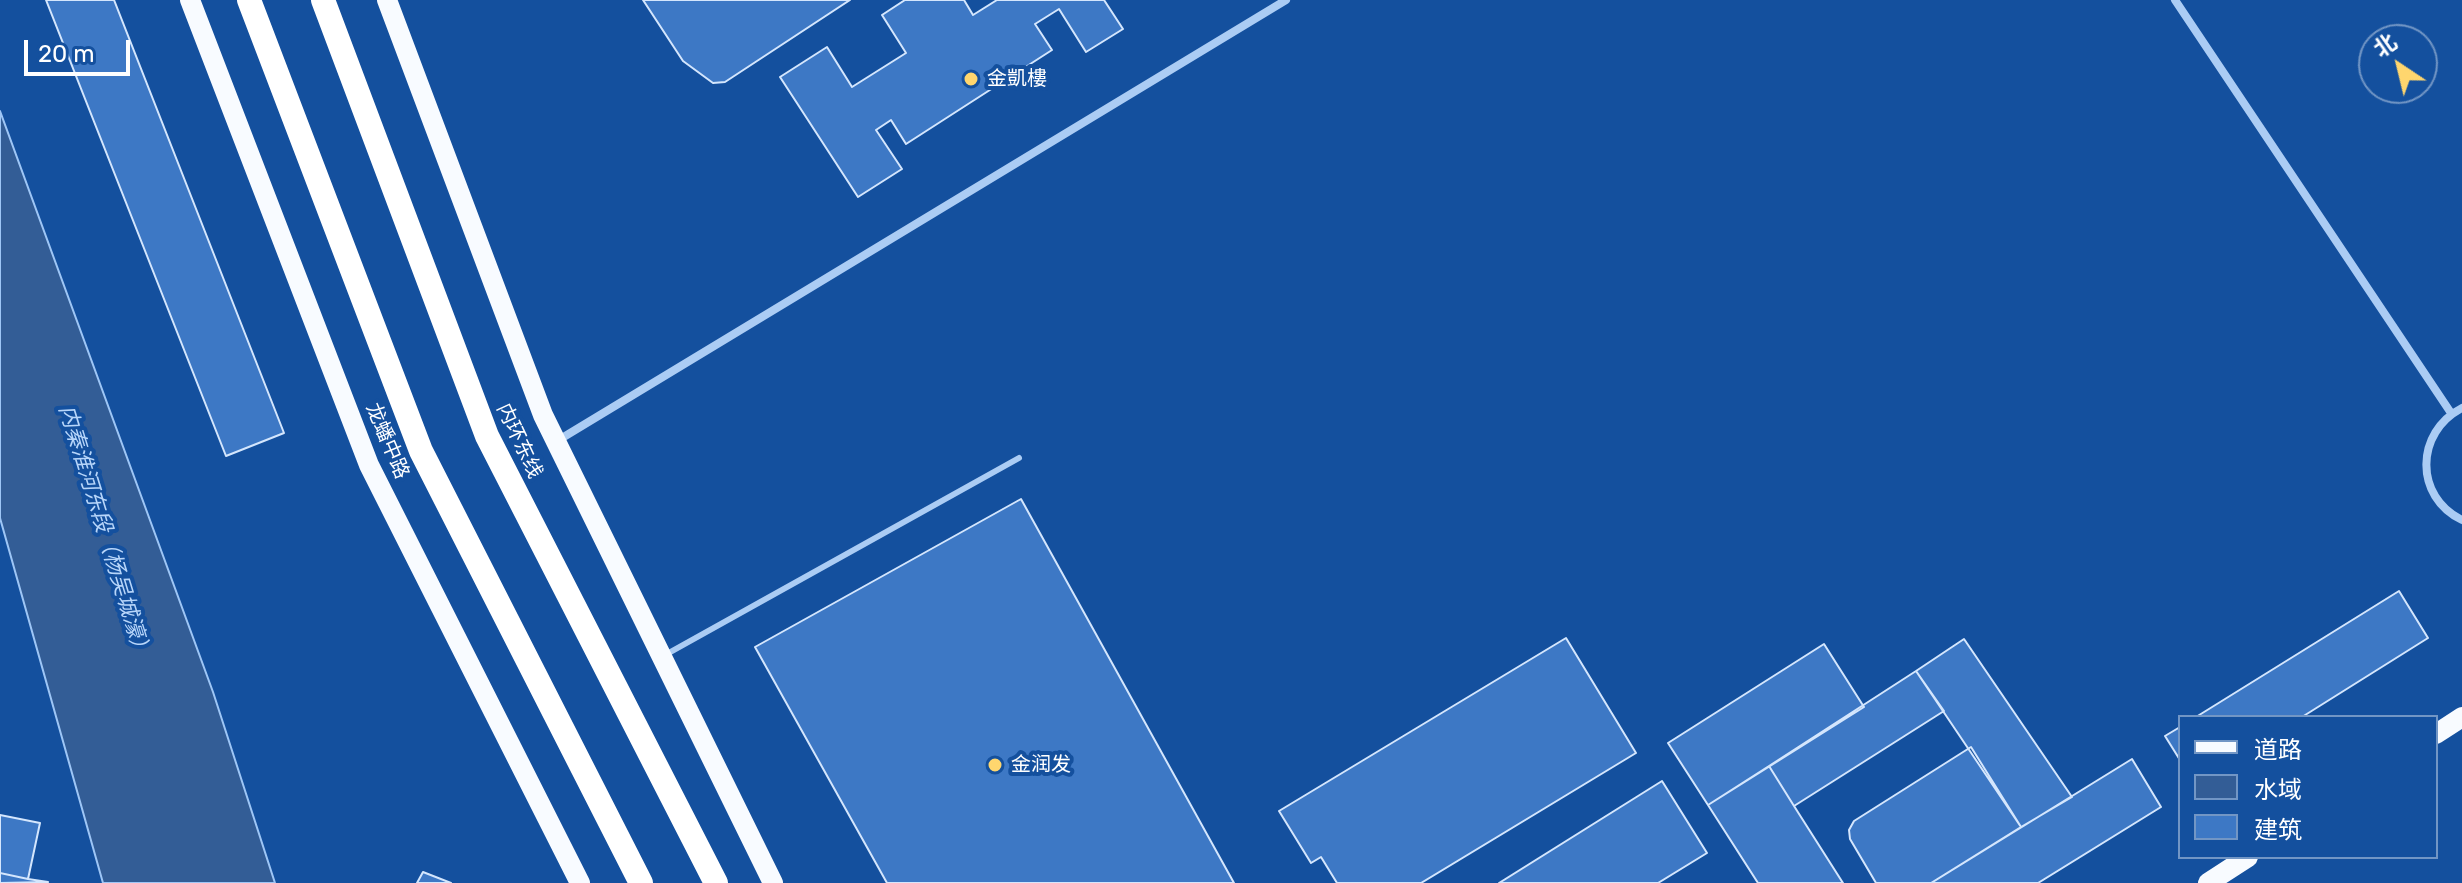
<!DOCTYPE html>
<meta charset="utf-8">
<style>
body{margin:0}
#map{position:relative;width:2462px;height:883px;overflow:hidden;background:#14509e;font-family:Rubik,"Noto Sans SC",sans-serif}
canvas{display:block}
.legend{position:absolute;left:2178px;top:715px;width:260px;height:144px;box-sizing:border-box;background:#14509e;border:2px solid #7296c5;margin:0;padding:10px 14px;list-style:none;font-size:24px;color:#fff}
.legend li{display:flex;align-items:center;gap:16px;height:40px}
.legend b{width:40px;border:2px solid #7296c5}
.north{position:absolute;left:2358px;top:24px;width:80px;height:80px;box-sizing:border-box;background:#14509e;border:2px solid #7296c5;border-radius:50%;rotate:325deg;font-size:22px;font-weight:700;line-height:32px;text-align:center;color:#fff}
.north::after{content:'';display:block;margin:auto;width:28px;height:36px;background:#ffd66e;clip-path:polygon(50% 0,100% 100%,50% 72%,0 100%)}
.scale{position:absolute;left:24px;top:40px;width:106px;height:36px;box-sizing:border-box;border:4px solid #fff;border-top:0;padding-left:10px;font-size:24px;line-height:28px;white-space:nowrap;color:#fff;-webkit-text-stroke:6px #14509e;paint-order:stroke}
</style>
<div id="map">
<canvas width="2462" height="883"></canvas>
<ul class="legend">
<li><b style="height:10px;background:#f8fbff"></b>道路</li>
<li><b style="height:22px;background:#335d96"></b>水域</li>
<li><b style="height:22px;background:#3d78c5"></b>建筑</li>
</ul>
<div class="north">北</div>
<div class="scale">20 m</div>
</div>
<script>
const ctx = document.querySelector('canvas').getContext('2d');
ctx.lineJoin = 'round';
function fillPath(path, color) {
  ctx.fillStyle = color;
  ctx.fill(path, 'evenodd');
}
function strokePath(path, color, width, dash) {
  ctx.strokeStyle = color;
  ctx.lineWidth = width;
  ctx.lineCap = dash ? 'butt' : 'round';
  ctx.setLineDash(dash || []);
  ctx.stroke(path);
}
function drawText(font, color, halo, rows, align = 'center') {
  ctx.font = font + ' Rubik,"Noto Sans SC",sans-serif';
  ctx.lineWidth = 8;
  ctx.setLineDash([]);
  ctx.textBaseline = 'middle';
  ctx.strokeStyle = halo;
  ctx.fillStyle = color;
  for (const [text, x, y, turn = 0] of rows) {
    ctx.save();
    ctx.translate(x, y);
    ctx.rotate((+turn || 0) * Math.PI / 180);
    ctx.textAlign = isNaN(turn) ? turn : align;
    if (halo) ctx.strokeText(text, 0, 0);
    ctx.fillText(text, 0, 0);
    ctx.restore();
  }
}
const water = new Path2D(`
 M 0,111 L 213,692 L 275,883 L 103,883 L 0,518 Z`);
fillPath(water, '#335d96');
strokePath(water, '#9ec6f6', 2);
const building = new Path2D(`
 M 46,0 L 114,0 L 284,433 L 226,456 Z
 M 643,0 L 850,0 L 725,82 L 713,83 L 683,61 Z
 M 905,0 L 964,0 L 973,15 L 997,0 L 1104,0 L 1123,29 L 1086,52 L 1059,9 L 1035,24 L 1052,50 L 906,144 L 891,120 L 876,130 L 902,169 L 858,197 L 780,77 L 827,47 L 852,87 L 906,53 L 882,15 Z
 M 1021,499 L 1234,883 L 887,883 L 755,647 Z
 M 2399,591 L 2428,638 L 2302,717 L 2196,717 Z
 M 1566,638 L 1636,753 L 1421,883 L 1337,883 L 1321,857 L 1311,863 L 1279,811 Z
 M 1964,639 L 2072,797 L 2021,827 L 1916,671 Z
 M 1824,644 L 1864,707 L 1708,805 L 1668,743 Z
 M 1916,671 L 1944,711 L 1794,806 L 1769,766 Z
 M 2180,727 L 2180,760 L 2165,736 Z
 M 1971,747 L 2021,827 L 1931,883 L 1876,883 L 1850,839 L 1849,830 L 1854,821 Z
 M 2132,759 L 2161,807 L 2038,883 L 1931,883 Z
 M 1769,766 L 1794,806 L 1843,883 L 1758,883 L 1708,805 Z
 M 1662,781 L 1707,853 L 1658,883 L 1499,883 Z
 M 0,815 L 40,823 L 28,879 L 0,873 Z
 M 423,872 L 451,883 L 417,883 Z
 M 0,873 L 28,879 L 48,882 L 0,883 Z`);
fillPath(building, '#3d78c5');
strokePath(building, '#d4e6fd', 2);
strokePath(new Path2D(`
 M 665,655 L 1019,458`), '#abccf4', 6);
strokePath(new Path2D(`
 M 2175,0 L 2451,413
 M 2462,408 C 2415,432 2414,497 2462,520
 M 557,441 L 1286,0`), '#abccf4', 8);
strokePath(new Path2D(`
 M 190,0 L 369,465 L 580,883
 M 387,0 L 543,415 L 773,883
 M 2436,734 L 2462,717
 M 2208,883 L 2248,857`), '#f8fbff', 20);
strokePath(new Path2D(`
 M 249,0 L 421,451 L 641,883
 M 323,0 L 487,436 L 716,883`), '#fff', 24);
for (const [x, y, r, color] of [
 [971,79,8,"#ffd66e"],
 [995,765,8,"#ffd66e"]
]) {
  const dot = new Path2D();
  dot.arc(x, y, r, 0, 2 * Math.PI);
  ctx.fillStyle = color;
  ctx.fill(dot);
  strokePath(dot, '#14509e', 3);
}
drawText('20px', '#fff', '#14509e', [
 ["金凱樓",987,79],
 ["金润发",1011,765]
], 'left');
drawText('20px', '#fff', '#14509e', [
 ["龙蟠中路",387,441,67],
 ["内环东线",519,441,65]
]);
drawText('italic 22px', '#b8d6fa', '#14509e', [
 ["内秦淮河东段（杨吴城濠）",104,532,73]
]);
</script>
